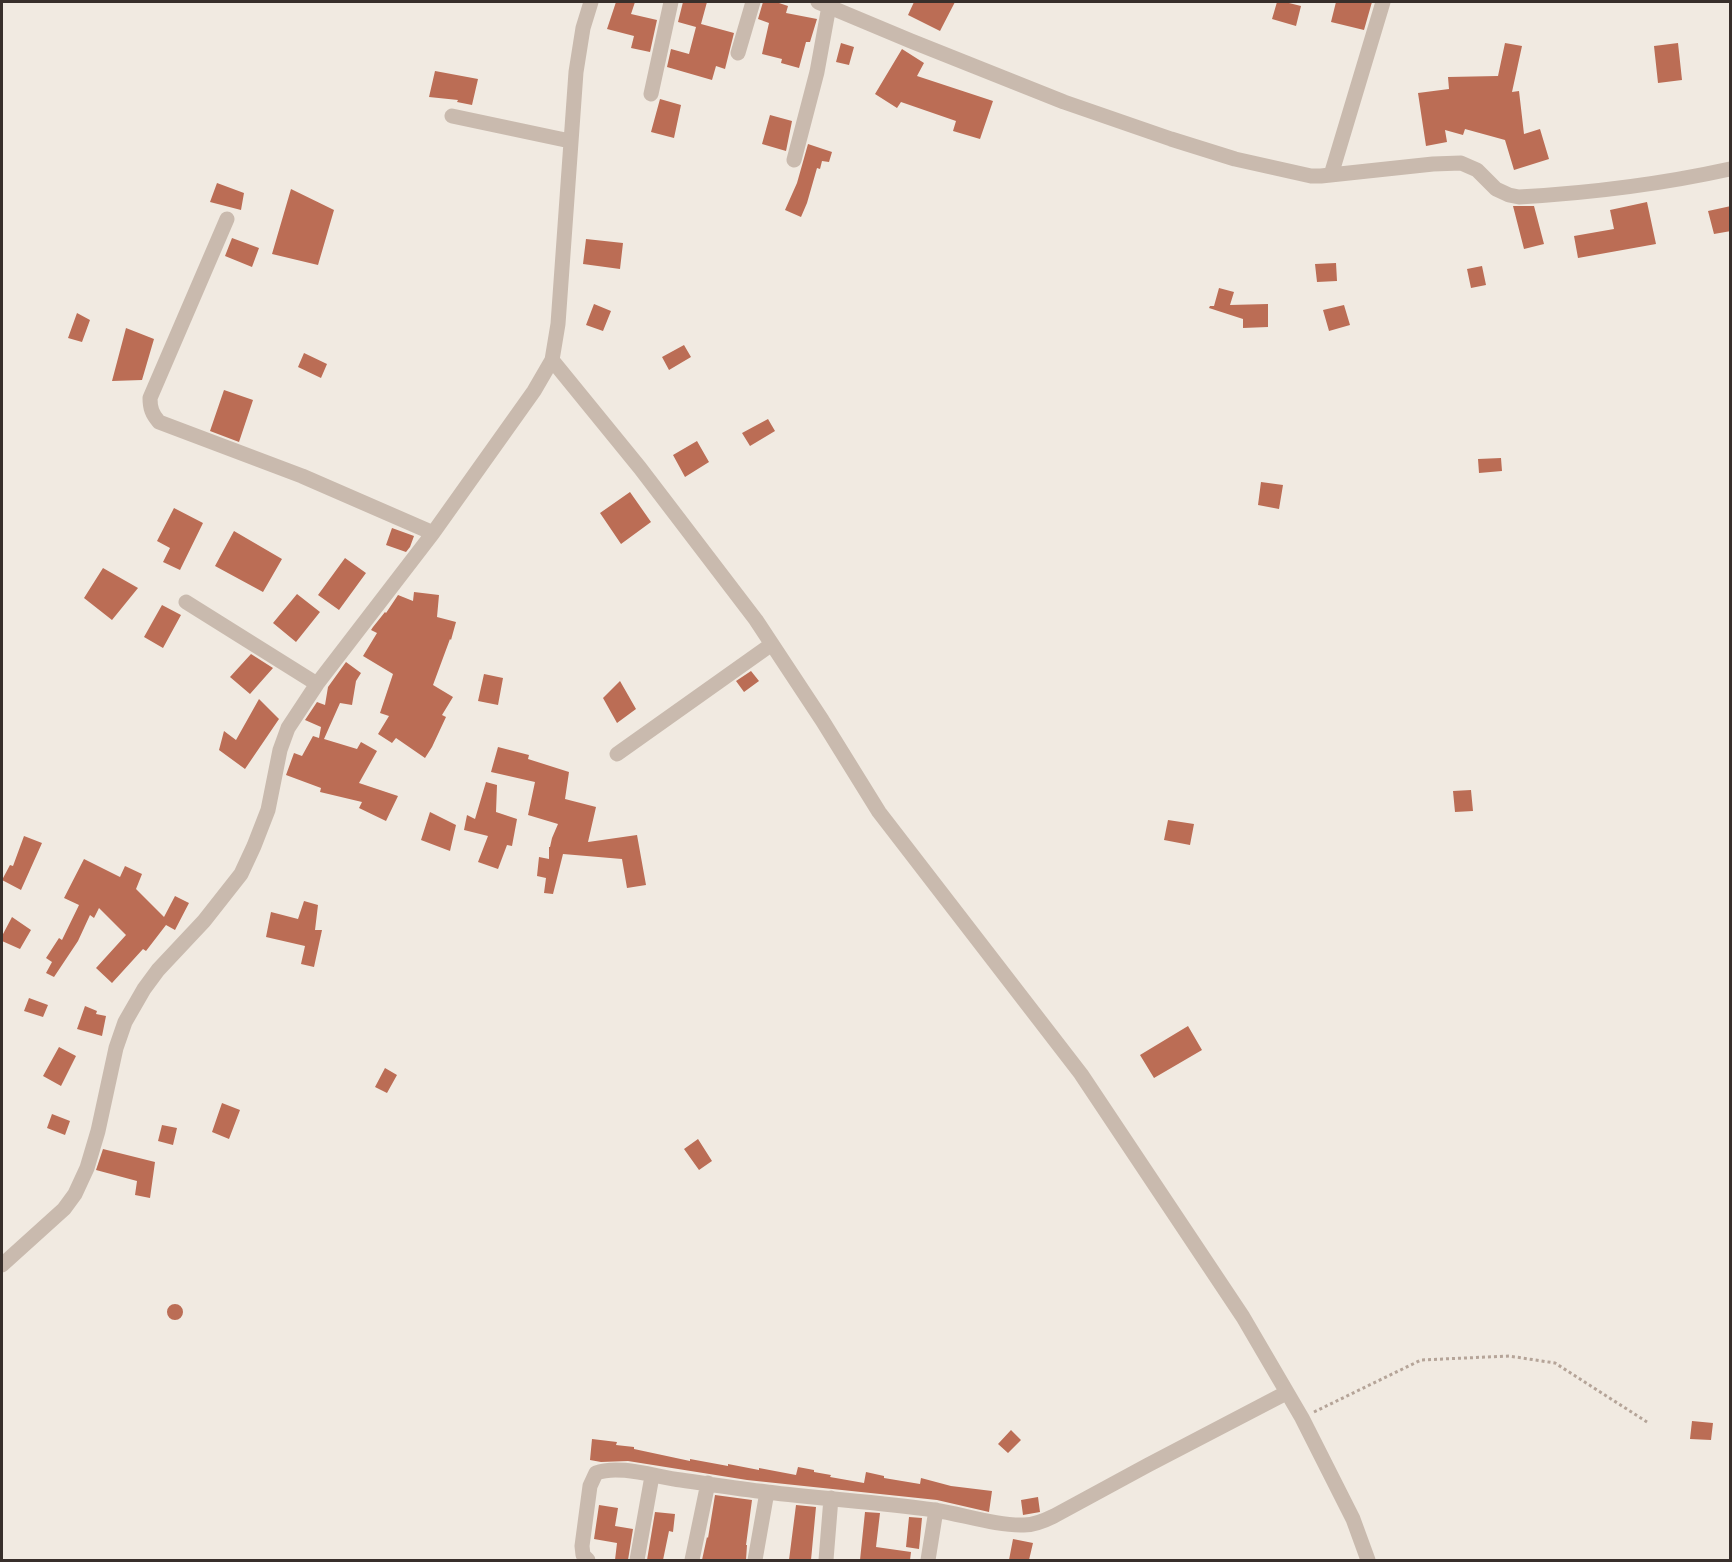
<!DOCTYPE html>
<style>
body{margin:0}
#map{position:relative;width:1732px;height:1562px;overflow:hidden;background:#f1eae1;font-family:Raleway,sans-serif}
canvas{display:block}
.frame{position:absolute;inset:0;border:3px solid #382f2b;pointer-events:none}
</style>
<div id="map">
<canvas width="1732" height="1562"></canvas>
<div class="frame"></div>
</div>
<script>
const ctx = document.querySelector('canvas').getContext('2d');
ctx.lineJoin = 'round';
function fillPath(path, color) {
  ctx.fillStyle = color;
  ctx.fill(path, 'evenodd');
}
function strokePath(path, color, width, dash) {
  ctx.strokeStyle = color;
  ctx.lineWidth = width;
  ctx.lineCap = dash ? 'butt' : 'round';
  ctx.setLineDash(dash || []);
  ctx.stroke(path);
}
fillPath(new Path2D(`
 M 616,2 L 635,2 L 631,14 L 657,20 L 650,52 L 631,48 L 634,36 L 607,29 Z
 M 683,2 L 707,2 L 701,24 L 734,33 L 725,69 L 716,66 L 712,80 L 667,67 L 671,49 L 689,54 L 696,27 L 678,22 Z
 M 763,2 L 776,2 L 788,6 L 786,13 L 817,19 L 810,42 L 806,42 L 799,68 L 781,63 L 782,59 L 762,54 L 769,23 L 758,19 Z
 M 914,2 L 955,2 L 940,31 L 908,15 Z
 M 1277,2 L 1285,2 L 1301,6 L 1296,26 L 1272,19 Z
 M 1336,2 L 1372,2 L 1364,30 L 1331,22 Z
 M 841,43 L 854,47 L 849,65 L 836,62 Z
 M 1505,43 L 1522,46 L 1512,92 L 1519,91 L 1524,134 L 1540,129 L 1549,159 L 1514,170 L 1505,140 L 1465,129 L 1463,135 L 1445,130 L 1447,142 L 1426,146 L 1418,93 L 1449,89 L 1448,77 L 1498,76 Z
 M 1678,43 L 1682,80 L 1658,83 L 1654,46 Z
 M 902,49 L 924,63 L 917,76 L 993,101 L 980,139 L 953,131 L 956,121 L 901,102 L 897,108 L 875,94 Z
 M 435,71 L 478,79 L 472,105 L 457,102 L 458,100 L 429,97 Z
 M 660,99 L 681,105 L 674,138 L 651,132 Z
 M 770,115 L 792,121 L 786,151 L 762,144 Z
 M 808,144 L 832,152 L 829,162 L 822,161 L 820,169 L 817,168 L 807,203 L 801,217 L 785,210 L 797,183 Z
 M 217,183 L 244,193 L 241,210 L 210,202 Z
 M 291,189 L 334,210 L 318,265 L 272,254 Z
 M 1647,202 L 1656,244 L 1578,258 L 1574,236 L 1614,229 L 1610,210 Z
 M 1513,206 L 1534,206 L 1544,244 L 1524,249 Z
 M 1731,206 L 1731,231 L 1714,234 L 1708,211 Z
 M 232,238 L 259,248 L 252,267 L 225,256 Z
 M 586,239 L 623,243 L 620,269 L 583,264 Z
 M 1336,263 L 1337,281 L 1317,282 L 1315,264 Z
 M 1482,266 L 1486,285 L 1471,288 L 1467,269 Z
 M 1219,288 L 1234,292 L 1230,305 L 1268,304 L 1268,327 L 1243,328 L 1243,319 L 1209,308 L 1210,306 L 1214,306 Z
 M 594,304 L 611,311 L 603,331 L 586,325 Z
 M 1344,305 L 1350,325 L 1329,331 L 1323,310 Z
 M 77,313 L 90,320 L 82,342 L 68,338 Z
 M 126,328 L 154,339 L 142,380 L 112,381 Z
 M 684,345 L 691,357 L 669,370 L 662,357 Z
 M 304,353 L 327,364 L 321,378 L 298,367 Z
 M 224,390 L 253,400 L 239,442 L 210,431 Z
 M 768,419 L 775,431 L 750,446 L 742,433 Z
 M 697,441 L 709,462 L 685,477 L 673,455 Z
 M 1501,458 L 1502,471 L 1479,473 L 1478,459 Z
 M 1261,482 L 1283,485 L 1279,509 L 1258,505 Z
 M 630,492 L 651,522 L 621,544 L 600,513 Z
 M 174,508 L 203,523 L 180,570 L 163,562 L 170,548 L 157,541 Z
 M 392,528 L 414,536 L 410,547 L 406,552 L 386,545 Z
 M 234,531 L 282,559 L 263,592 L 215,566 Z
 M 345,558 L 366,573 L 339,610 L 318,595 Z
 M 103,568 L 138,588 L 112,620 L 84,598 Z
 M 414,592 L 439,595 L 437,617 L 456,622 L 451,640 L 450,639 L 433,685 L 453,697 L 442,715 L 446,717 L 432,747 L 425,758 L 396,738 L 392,743 L 378,734 L 389,716 L 380,713 L 393,674 L 363,656 L 377,633 L 371,630 L 373,627 L 385,612 L 386,613 L 398,595 L 413,601 Z
 M 297,594 L 320,612 L 296,642 L 273,623 Z
 M 162,605 L 181,615 L 163,648 L 144,637 Z
 M 251,654 L 273,668 L 250,694 L 230,677 Z
 M 346,662 L 361,673 L 356,681 L 352,705 L 340,703 L 324,739 L 357,749 L 361,742 L 377,751 L 359,783 L 398,796 L 386,821 L 359,808 L 362,802 L 320,792 L 321,788 L 286,775 L 294,753 L 302,756 L 313,736 L 319,738 L 321,727 L 305,720 L 317,702 L 325,705 L 328,687 Z
 M 751,671 L 759,681 L 744,692 L 736,681 Z
 M 484,674 L 503,678 L 498,705 L 478,701 Z
 M 620,681 L 636,709 L 617,723 L 603,698 Z
 M 259,699 L 279,719 L 245,769 L 219,750 L 224,731 L 236,740 Z
 M 498,747 L 529,755 L 528,759 L 569,772 L 565,799 L 596,807 L 588,842 L 637,835 L 646,885 L 627,888 L 622,859 L 563,854 L 553,894 L 544,893 L 546,878 L 537,876 L 539,857 L 549,859 L 549,847 L 550,847 L 552,838 L 558,824 L 528,815 L 535,782 L 491,772 Z
 M 486,782 L 497,785 L 496,812 L 517,819 L 512,846 L 507,845 L 498,869 L 478,862 L 488,836 L 464,830 L 467,815 L 475,819 Z
 M 1471,790 L 1473,811 L 1455,812 L 1453,791 Z
 M 430,812 L 456,825 L 450,851 L 421,840 Z
 M 1168,820 L 1194,824 L 1190,845 L 1164,840 Z
 M 24,836 L 42,843 L 21,890 L 2,880 L 10,865 L 13,866 Z
 M 84,859 L 120,877 L 125,866 L 142,874 L 136,889 L 164,917 L 175,896 L 189,903 L 175,930 L 166,925 L 146,951 L 143,949 L 112,983 L 96,968 L 126,935 L 99,908 L 94,918 L 90,915 L 78,941 L 54,977 L 46,973 L 52,962 L 46,958 L 59,938 L 62,940 L 79,905 L 64,898 Z
 M 304,901 L 318,905 L 315,930 L 322,930 L 314,967 L 301,964 L 305,946 L 266,937 L 271,912 L 298,919 Z
 M 12,917 L 31,930 L 20,949 L 2,941 L 2,936 Z
 M 29,998 L 48,1005 L 43,1017 L 24,1011 Z
 M 85,1006 L 97,1011 L 96,1014 L 106,1016 L 102,1036 L 77,1029 Z
 M 1188,1026 L 1202,1050 L 1154,1078 L 1140,1055 Z
 M 59,1047 L 76,1056 L 61,1086 L 43,1076 Z
 M 385,1068 L 397,1075 L 387,1093 L 375,1087 Z
 M 222,1103 L 240,1110 L 229,1139 L 212,1132 Z
 M 52,1114 L 70,1121 L 65,1135 L 47,1128 Z
 M 162,1125 L 177,1128 L 173,1145 L 158,1141 Z
 M 698,1139 L 712,1161 L 699,1170 L 684,1149 Z
 M 103,1149 L 155,1162 L 150,1198 L 135,1195 L 137,1181 L 96,1170 Z
 M167 1312a8 8 0 1 1 16 0a8 8 0 1 1-16 0Z
 M 1692,1421 L 1713,1423 L 1711,1440 L 1690,1439 Z
 M 1011,1430 L 1021,1440 L 1008,1453 L 998,1444 Z
 M 592,1439 L 617,1442 L 616,1445 L 634,1447 L 634,1449 L 690,1461 L 690,1459 L 728,1466 L 728,1464 L 759,1470 L 759,1468 L 796,1475 L 798,1467 L 814,1470 L 814,1472 L 831,1475 L 830,1477 L 864,1483 L 866,1472 L 884,1476 L 884,1478 L 920,1484 L 921,1478 L 951,1486 L 992,1491 L 989,1512 L 937,1500 L 747,1480 L 628,1461 L 601,1462 L 590,1460 Z
 M 715,1495 L 752,1500 L 746,1545 L 747,1545 L 746,1560 L 702,1560 L 707,1537 L 708,1538 Z
 M 1038,1497 L 1040,1512 L 1023,1515 L 1021,1500 Z
 M 599,1505 L 618,1508 L 615,1526 L 633,1529 L 628,1560 L 615,1560 L 617,1543 L 594,1539 Z
 M 796,1505 L 816,1507 L 811,1560 L 789,1560 Z
 M 655,1512 L 675,1514 L 673,1532 L 669,1531 L 663,1560 L 647,1560 Z
 M 865,1512 L 880,1513 L 876,1547 L 911,1552 L 910,1560 L 860,1560 Z
 M 909,1517 L 922,1518 L 919,1549 L 906,1547 Z
 M 1013,1539 L 1033,1543 L 1029,1560 L 1009,1560 Z`), '#bb6d55');
strokePath(new Path2D(`
 M 1314,1412 L 1421,1360 L 1509,1356 L 1555,1363 L 1647,1422`), '#b5a498', 3, [3, 3]);
strokePath(new Path2D(`
 M 818,2 L 911,41 L 1064,102 L 1171,139 L 1235,159 L 1311,176 L 1321,176 L 1433,164 L 1461,163 L 1477,170 L 1496,189 L 1509,195 L 1519,197 C 1590,193 1662,184 1730,169
 M 738,53 L 753,2
 M 651,94 L 671,2
 M 452,116 L 570,141
 M 794,160 L 817,72 L 829,6
 M 1331,175 L 1383,2
 M 227,219 L 150,398 C 150,408 152,414 159,422 L 302,476 L 433,533
 M 552,360 L 640,468 L 756,620 L 822,720 L 879,812 L 1081,1074 L 1243,1317 L 1302,1418 L 1353,1519 L 1368,1560
 M 186,602 L 317,684
 M 617,754 L 772,644
 M 2,1265 L 64,1209 L 75,1194 L 87,1168 L 98,1131 L 116,1048 L 125,1022 L 144,989 L 158,970 L 204,921 L 241,874 L 254,846 L 268,810 L 280,750 L 288,728 L 317,684 L 433,533 L 534,391 L 552,360 L 558,324 L 576,72 L 583,28 L 591,2
 M 588,1560 L 583,1555 L 582,1546 L 590,1486 L 596,1473 C 619,1464 656,1477 681,1480 C 709,1484 738,1489 767,1492 C 822,1499 879,1502 934,1510 C 962,1514 996,1526 1024,1525 C 1035,1525 1044,1521 1054,1516 L 1148,1465 L 1286,1393
 M 637,1560 L 652,1476
 M 692,1560 L 708,1483
 M 755,1560 L 767,1492
 M 826,1560 L 831,1498
 M 928,1560 L 936,1510`), '#c9baae', 15);
</script>
